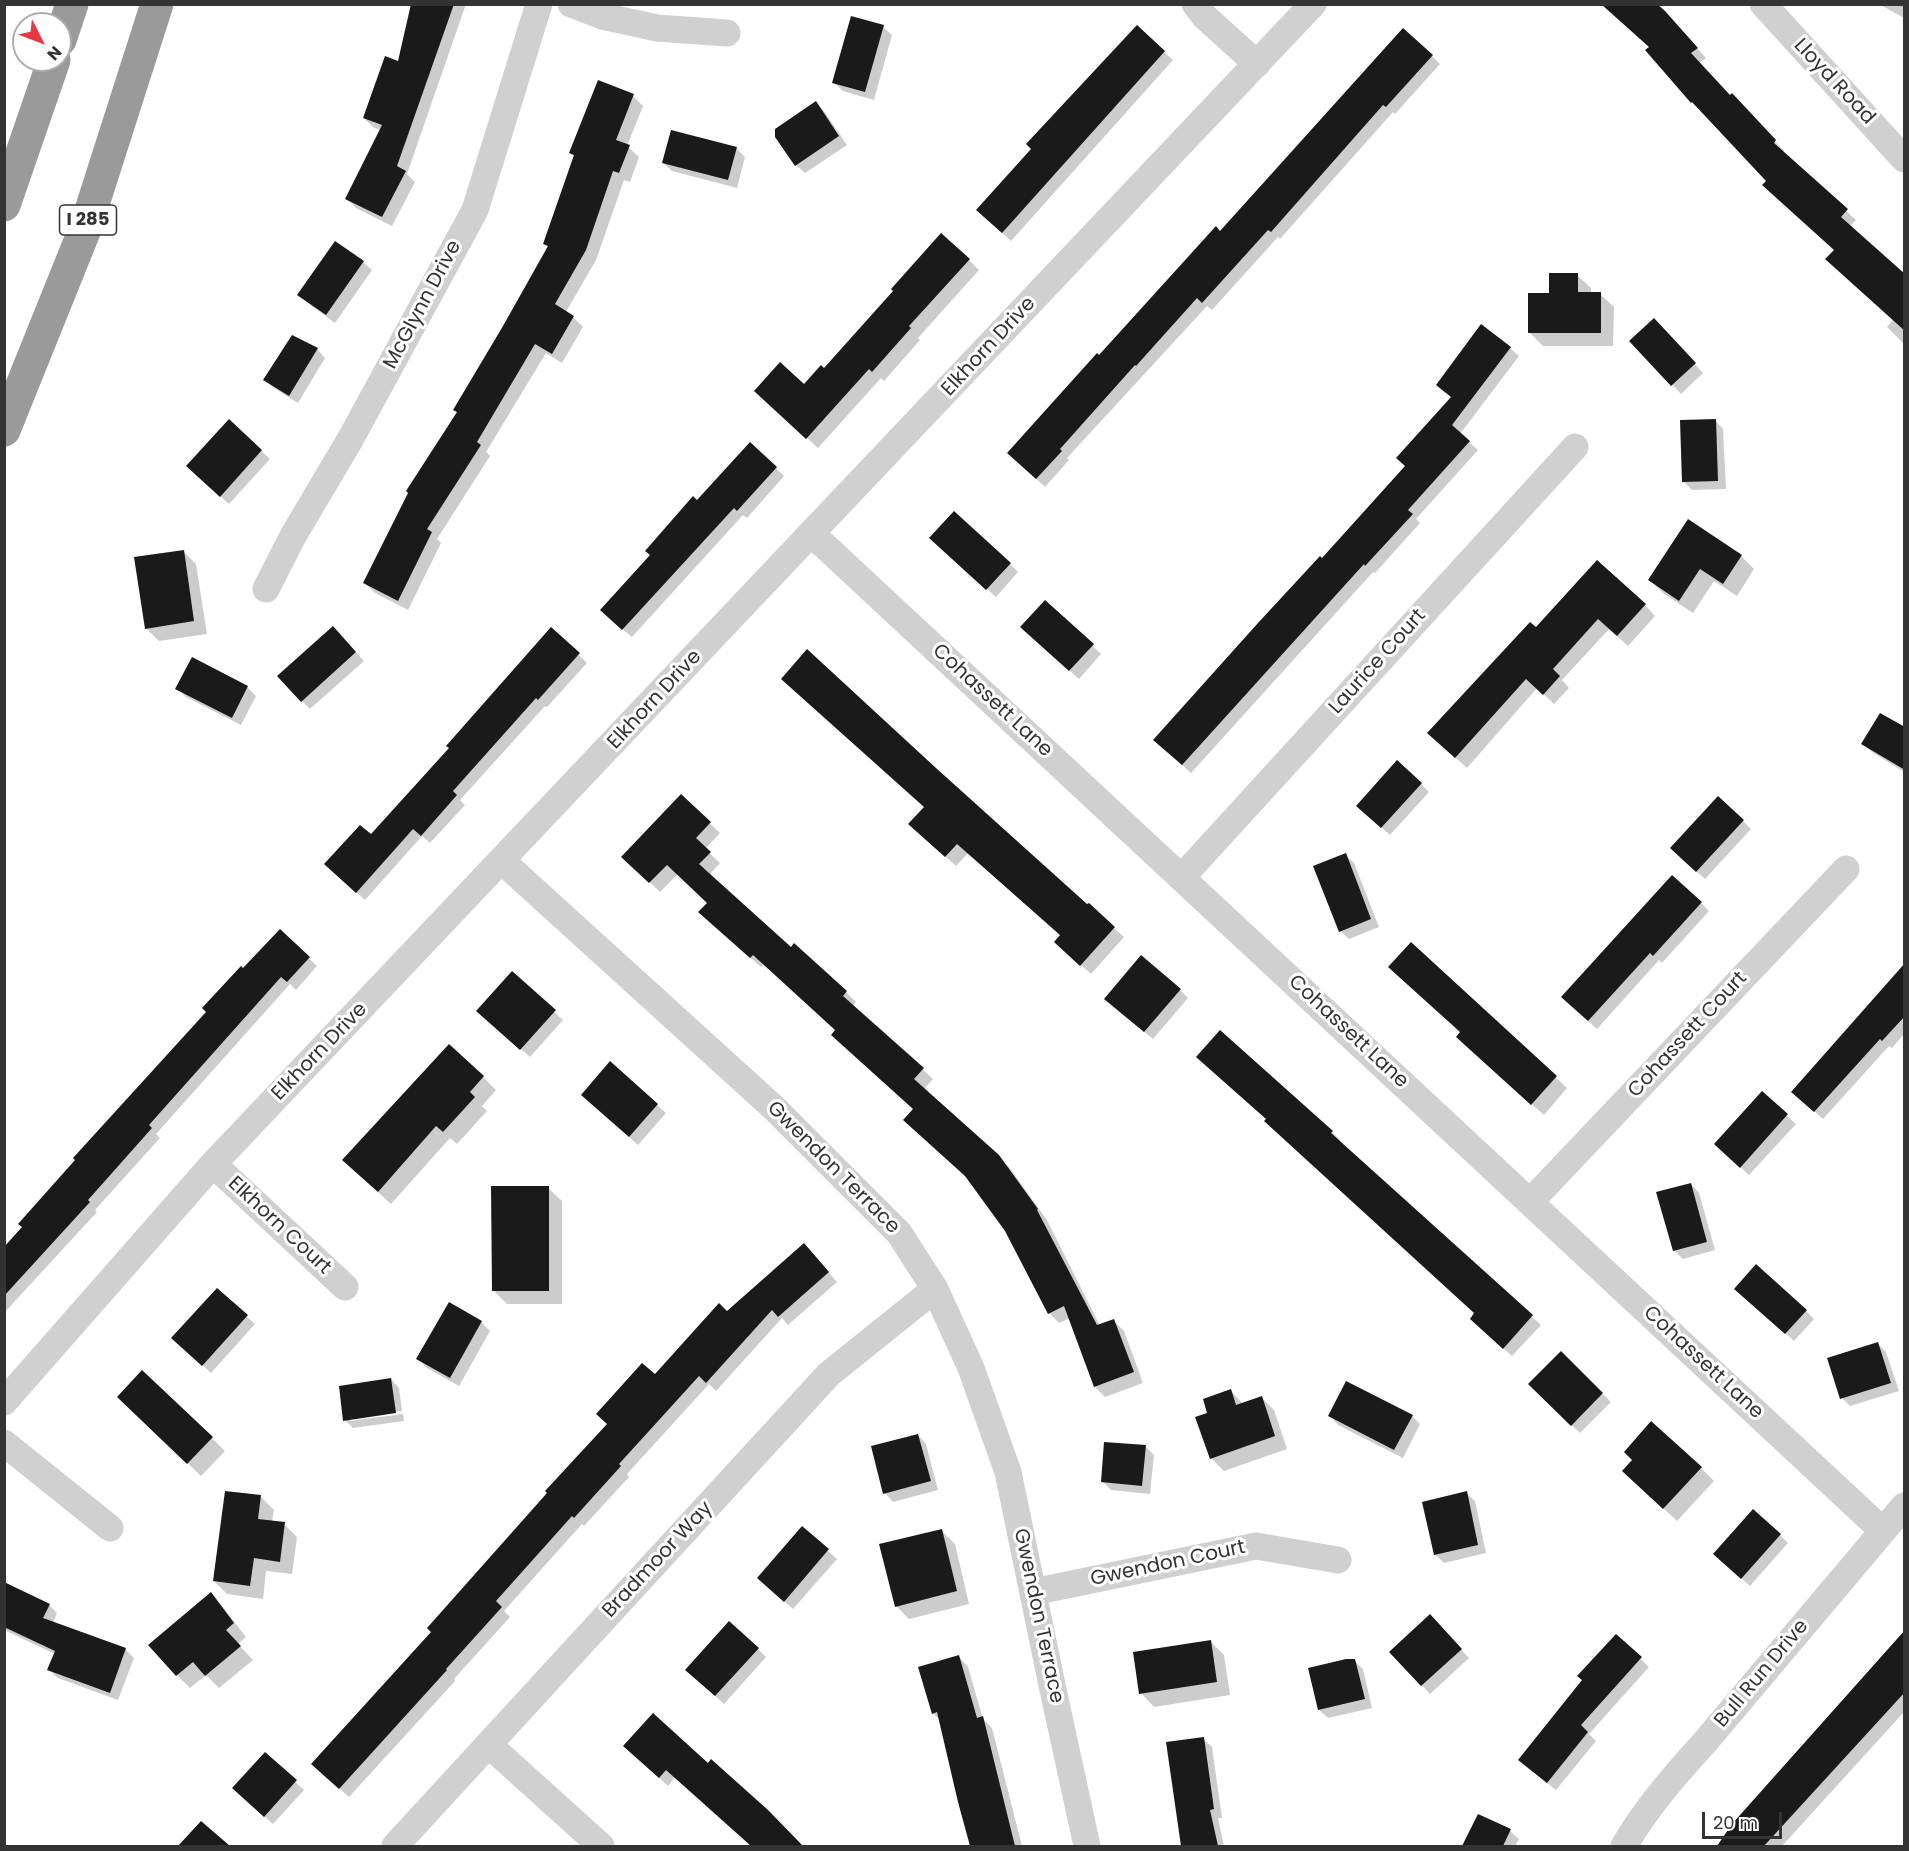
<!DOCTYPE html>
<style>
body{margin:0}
#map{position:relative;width:1909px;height:1851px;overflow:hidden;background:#fff;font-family:Poppins,sans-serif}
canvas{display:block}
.frame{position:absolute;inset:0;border:6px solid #333;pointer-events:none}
.north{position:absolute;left:12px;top:12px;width:60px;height:60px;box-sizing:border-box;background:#fff;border:2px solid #adadad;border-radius:50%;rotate:132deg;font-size:16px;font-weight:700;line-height:24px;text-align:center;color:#333}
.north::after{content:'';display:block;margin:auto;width:21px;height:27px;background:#e63946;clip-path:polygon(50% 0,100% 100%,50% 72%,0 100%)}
.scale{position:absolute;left:1702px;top:1812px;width:80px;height:27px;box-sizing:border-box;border:3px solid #333;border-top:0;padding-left:8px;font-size:18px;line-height:21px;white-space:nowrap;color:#333;-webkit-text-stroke:4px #fff;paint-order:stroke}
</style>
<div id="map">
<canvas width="1909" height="1851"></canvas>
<div class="frame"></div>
<div class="north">N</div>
<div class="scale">20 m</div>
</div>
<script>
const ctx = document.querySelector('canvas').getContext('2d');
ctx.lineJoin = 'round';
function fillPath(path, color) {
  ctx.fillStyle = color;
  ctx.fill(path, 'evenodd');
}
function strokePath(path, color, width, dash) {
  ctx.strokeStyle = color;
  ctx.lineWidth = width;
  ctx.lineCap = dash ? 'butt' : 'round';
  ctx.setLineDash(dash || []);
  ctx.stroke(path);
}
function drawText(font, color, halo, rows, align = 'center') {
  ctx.font = font + ' Poppins,sans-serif';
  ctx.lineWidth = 6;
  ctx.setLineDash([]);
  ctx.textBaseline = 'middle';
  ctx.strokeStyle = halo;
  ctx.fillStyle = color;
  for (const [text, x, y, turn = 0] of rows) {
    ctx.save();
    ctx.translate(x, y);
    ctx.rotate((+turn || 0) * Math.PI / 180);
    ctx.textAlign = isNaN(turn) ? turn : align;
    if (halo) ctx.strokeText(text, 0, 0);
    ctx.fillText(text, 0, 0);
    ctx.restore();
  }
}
fillPath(new Path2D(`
 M 412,4 L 466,4 L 407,174 L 415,182 L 392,226 L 356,208 L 347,199 L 381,130 L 374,128 L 364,118 L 399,63 Z
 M 1879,4 L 1904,4 L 1904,18 Z
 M 1674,23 L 1706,58 L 1699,63 L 1730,97 L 1741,104 L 1784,151 L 1782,152 L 1856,220 L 1850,226 L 1904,285 L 1904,344 L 1887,327 L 1893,320 L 1835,250 L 1692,102 L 1647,50 Z
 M 883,27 L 892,35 L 874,100 L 843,91 L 834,83 Z
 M 1164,52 L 1173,60 L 1011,241 L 986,218 Z
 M 1432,56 L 1440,64 L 1395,114 L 1393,112 L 1280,239 L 1278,237 L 1212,310 L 1207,306 L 1067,458 L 1069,460 L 1045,487 L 1017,461 L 1099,357 L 1220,233 Z
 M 633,96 L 643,106 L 627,146 L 639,157 L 630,182 L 624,180 L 596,260 L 566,312 L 573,317 L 583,327 L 562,363 L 546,353 L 486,452 L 490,456 L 437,539 L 441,543 L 408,610 L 375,593 L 365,583 L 458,413 L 455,410 L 549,248 L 545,244 L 575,157 L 570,153 Z
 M 816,103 L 824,111 L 847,145 L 805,173 L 796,165 Z
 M 736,148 L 745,157 L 737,188 L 672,171 L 663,163 Z
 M 969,260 L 979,270 L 918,338 L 920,340 L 884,381 L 881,378 L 818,448 L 766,401 L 804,386 Z
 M 363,262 L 372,270 L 335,323 L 308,303 L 299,295 Z
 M 1577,275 L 1591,288 L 1591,294 L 1600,294 L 1614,307 L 1613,346 L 1543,346 L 1530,333 L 1551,294 Z
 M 1662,328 L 1703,373 L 1681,394 L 1631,341 Z
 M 1510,348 L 1519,356 L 1460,434 L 1478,450 L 1416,519 L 1420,523 L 1375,573 L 1373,572 L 1191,773 L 1164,748 Z
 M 317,349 L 325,358 L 298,403 L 274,388 L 265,380 Z
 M 1715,420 L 1723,429 L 1726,489 L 1692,490 L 1684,482 Z
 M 229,421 L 270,459 L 229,504 L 197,475 Z
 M 776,468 L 784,476 L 747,518 L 743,515 L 632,637 L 611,619 L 697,502 Z
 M 1689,521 L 1741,556 L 1754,569 L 1737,596 L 1714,581 L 1693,613 L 1663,593 L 1650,580 Z
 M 940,547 L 1010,564 L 1018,572 L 996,597 Z
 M 183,551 L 196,564 L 207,634 L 159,641 L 146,628 Z
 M 1045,602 L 1101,654 L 1079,679 L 1031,636 Z
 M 1645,605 L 1655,616 L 1628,646 L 1609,629 L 1562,680 L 1569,688 L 1554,704 L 1537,688 L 1467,768 L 1439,743 L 1536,629 Z
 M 551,629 L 587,663 L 547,707 L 545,706 L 460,800 L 465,805 L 430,843 L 422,836 L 365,900 L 335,873 L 371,836 L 451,748 Z
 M 341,636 L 364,661 L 310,709 L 302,701 Z
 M 193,659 L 248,688 L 256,696 L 241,725 L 186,697 L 177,688 Z
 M 1904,729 L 1904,772 L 1872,752 L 1863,744 Z
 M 1421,784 L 1429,792 L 1390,835 L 1366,814 Z
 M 681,796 L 720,833 L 705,849 L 720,863 L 709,875 L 791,949 L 794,945 L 846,992 L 856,1002 L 853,1006 L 933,1079 L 923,1090 L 1009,1167 L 1047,1220 L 1100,1326 L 1114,1321 L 1124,1331 L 1143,1383 L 1105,1397 L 1095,1387 L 1070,1318 L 1059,1323 L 1049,1313 L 1007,1230 L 915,1110 L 837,1030 L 764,964 L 761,967 L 710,922 L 708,903 L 678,874 L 660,892 L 624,857 Z
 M 925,808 L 1114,928 L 1124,937 L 1091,974 L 1065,951 L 1061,936 L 968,853 L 956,866 L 920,834 Z
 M 1743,821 L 1751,829 L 1705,879 L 1680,857 Z
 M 1345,855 L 1354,863 L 1379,927 L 1349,939 L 1340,931 Z
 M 1701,903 L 1709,911 L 1662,963 L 1659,960 L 1597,1029 L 1571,1005 Z
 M 280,931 L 317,966 L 296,990 L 290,984 L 156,1134 L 160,1138 L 95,1210 L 97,1212 L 4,1313 L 4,1249 L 243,970 Z
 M 1411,944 L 1567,1088 L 1544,1115 L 1469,1048 Z
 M 1904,972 L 1904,1034 L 1892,1048 L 1889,1046 L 1823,1119 L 1802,1100 Z
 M 512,973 L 563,1020 L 530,1057 L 487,1019 Z
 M 1180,990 L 1188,998 L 1153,1039 L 1114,1007 Z
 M 483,1077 L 496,1090 L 482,1106 L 487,1111 L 457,1144 L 450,1138 L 391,1204 L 357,1173 Z
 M 1762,1093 L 1796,1124 L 1749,1175 L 1724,1152 Z
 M 591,1103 L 657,1105 L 666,1113 L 638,1145 Z
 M 1267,1120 L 1332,1132 L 1340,1140 L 1339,1142 L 1541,1325 L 1512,1356 L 1480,1327 L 1476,1314 Z
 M 1691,1184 L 1699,1193 L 1715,1250 L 1683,1259 L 1674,1250 Z
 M 548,1188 L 562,1201 L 562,1304 L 507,1304 L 494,1291 Z
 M 813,1254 L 837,1282 L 788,1325 L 782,1318 L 716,1391 L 709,1384 L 627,1474 L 629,1477 L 584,1526 L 582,1524 L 504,1611 L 510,1617 L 454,1679 L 455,1681 L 349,1797 L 322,1773 L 433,1632 L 655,1376 L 727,1313 Z
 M 1745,1297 L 1806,1311 L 1814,1319 L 1794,1341 Z
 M 449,1304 L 482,1323 L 490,1331 L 459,1386 L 427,1368 L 418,1359 Z
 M 246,1316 L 255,1324 L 211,1373 L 182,1346 Z
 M 1878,1344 L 1886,1352 L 1899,1391 L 1850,1406 L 1842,1398 Z
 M 1561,1353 L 1611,1402 L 1580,1433 L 1530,1384 Z
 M 391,1379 L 399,1388 L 402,1411 L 350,1418 L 350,1421 L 403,1414 L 404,1421 L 353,1428 L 345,1420 Z
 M 1231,1391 L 1243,1404 L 1261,1397 L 1274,1410 L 1287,1449 L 1224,1471 L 1211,1458 L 1209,1414 Z
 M 132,1410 L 212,1438 L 225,1451 L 201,1476 Z
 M 1330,1416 L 1412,1416 L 1420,1424 L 1403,1458 L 1338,1425 Z
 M 918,1435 L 926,1444 L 938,1490 L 893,1502 L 885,1493 Z
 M 1145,1446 L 1154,1455 L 1150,1494 L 1111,1490 L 1103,1482 Z
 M 1701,1468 L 1714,1481 L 1677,1521 L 1637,1484 Z
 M 1466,1493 L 1475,1501 L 1486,1553 L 1444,1563 L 1435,1554 Z
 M 261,1497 L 274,1510 L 272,1522 L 284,1524 L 297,1537 L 292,1574 L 266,1571 L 263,1599 L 227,1594 L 214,1581 Z
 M 802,1528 L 837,1559 L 793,1609 L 767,1586 Z
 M 941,1530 L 955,1544 L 969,1604 L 909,1619 L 896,1606 Z
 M 1780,1535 L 1788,1543 L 1750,1586 L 1723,1562 Z
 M 4,1584 L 49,1605 L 57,1613 L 53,1623 L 125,1649 L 134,1658 L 118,1700 L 58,1678 L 49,1670 L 55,1654 L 4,1630 Z
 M 210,1594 L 223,1607 L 246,1637 L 238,1644 L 253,1660 L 219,1688 L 206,1675 L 190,1688 L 177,1675 Z
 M 1439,1625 L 1469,1658 L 1430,1694 L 1391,1652 Z
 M 1904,1633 L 1904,1712 L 1782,1846 L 1719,1846 L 1731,1828 Z
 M 1616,1636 L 1649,1667 L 1589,1734 L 1596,1741 L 1556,1790 L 1528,1768 L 1584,1681 Z
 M 1211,1642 L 1224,1655 L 1230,1695 L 1154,1707 L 1141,1693 Z
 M 758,1649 L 766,1657 L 724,1704 L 696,1678 Z
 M 959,1657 L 968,1667 L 983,1719 L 992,1728 L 1022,1846 L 972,1846 L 941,1721 L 933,1713 Z
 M 1354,1660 L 1363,1669 L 1372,1708 L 1328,1718 L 1319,1710 Z
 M 1203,1739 L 1212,1747 L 1222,1818 L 1218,1818 L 1224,1846 L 1186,1846 L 1180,1816 Z
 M 265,1754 L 304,1790 L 273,1824 L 242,1797 Z
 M 633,1754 L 708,1765 L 767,1811 L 802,1846 L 752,1846 L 675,1777 L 668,1786 Z
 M 1479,1816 L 1510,1831 L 1519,1839 L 1515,1846 L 1463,1846 Z
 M 201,1823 L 227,1846 L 180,1846 Z`), '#0003');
fillPath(new Path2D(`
 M 411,4 L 454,4 L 397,166 L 406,171 L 382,217 L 345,199 L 382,125 L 363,118 L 385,56 L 398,61 Z
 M 1601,4 L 1657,4 L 1665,11 L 1698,48 L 1691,53 L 1730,95 L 1732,93 L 1776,140 L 1774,143 L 1848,209 L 1841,217 L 1905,274 L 1905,331 L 1825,259 L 1834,250 L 1762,185 L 1766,181 L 1692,102 L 1691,103 L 1645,50 L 1649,47 Z
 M 851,16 L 884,25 L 865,92 L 832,83 Z
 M 1137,25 L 1165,51 L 1002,233 L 976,210 L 1031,149 L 1026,144 Z
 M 1403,28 L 1433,55 L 1386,107 L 1383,105 L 1271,232 L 1268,230 L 1202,303 L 1197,298 L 1136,366 L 1135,365 L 1060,449 L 1062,451 L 1036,479 L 1007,453 L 1097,353 L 1099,355 L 1216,226 L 1220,231 Z
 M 598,80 L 634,94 L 616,140 L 630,145 L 619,173 L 613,171 L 586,250 L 555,304 L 574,316 L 552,354 L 535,344 L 477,442 L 481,445 L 427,529 L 432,532 L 398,601 L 363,583 L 408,493 L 406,491 L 457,412 L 453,410 L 503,326 L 548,246 L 543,244 L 574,155 L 569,153 Z
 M 816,101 L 839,136 L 795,166 L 775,137 L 775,129 Z
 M 671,130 L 737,147 L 728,180 L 662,163 Z
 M 941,233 L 970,259 L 909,326 L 911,328 L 872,372 L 869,369 L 806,439 L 754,391 L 780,362 L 804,384 L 821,365 L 824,368 L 893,291 L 891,289 Z
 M 335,241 L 364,261 L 326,315 L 297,295 Z
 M 1549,273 L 1578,273 L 1578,292 L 1601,292 L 1601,333 L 1528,333 L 1528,293 L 1549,293 Z
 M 1654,318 L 1696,363 L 1671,386 L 1629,341 Z
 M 1481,324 L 1511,347 L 1452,425 L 1470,441 L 1408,510 L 1413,514 L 1365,566 L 1364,564 L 1182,765 L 1153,740 L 1258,623 L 1320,556 L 1322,558 L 1405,466 L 1396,458 L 1451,397 L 1436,385 Z
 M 292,335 L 318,348 L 289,396 L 263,380 Z
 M 229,419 L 262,450 L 220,497 L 186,466 Z
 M 1716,419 L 1718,481 L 1682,482 L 1680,420 Z
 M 750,442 L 777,467 L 737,511 L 734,508 L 622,630 L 600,610 L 650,555 L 645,551 L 693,496 L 697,500 Z
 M 954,511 L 1011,563 L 986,590 L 929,538 Z
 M 1688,519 L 1742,555 L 1723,584 L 1700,569 L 1679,601 L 1648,580 Z
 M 184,550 L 194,621 L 145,629 L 134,557 Z
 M 1597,560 L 1646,604 L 1617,636 L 1598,619 L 1553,669 L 1560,676 L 1543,695 L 1526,679 L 1455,758 L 1427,733 L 1530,622 L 1536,627 Z
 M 1045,600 L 1094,644 L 1069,671 L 1020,627 Z
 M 333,626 L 356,652 L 301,702 L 277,676 Z
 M 551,627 L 580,653 L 538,700 L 536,698 L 453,791 L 457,795 L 421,836 L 413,829 L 356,893 L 324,864 L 360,825 L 371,834 L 449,748 L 446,746 Z
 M 807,649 L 936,768 L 1087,904 L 1089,903 L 1115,927 L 1080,966 L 1054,942 L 1060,935 L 957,844 L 945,857 L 908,824 L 924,807 L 781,679 Z
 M 192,657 L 248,686 L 232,718 L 175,689 Z
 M 1880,713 L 1905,727 L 1905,770 L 1861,744 Z
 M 1397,760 L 1422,783 L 1381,828 L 1356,806 Z
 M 681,794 L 711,822 L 696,838 L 711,852 L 699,864 L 791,947 L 794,943 L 847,991 L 843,996 L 924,1068 L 914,1079 L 999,1155 L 1038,1209 L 1037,1210 L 1097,1325 L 1114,1319 L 1134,1372 L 1094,1387 L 1064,1306 L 1048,1314 L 1005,1231 L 965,1176 L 903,1120 L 913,1109 L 831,1035 L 835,1030 L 753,955 L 750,958 L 698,912 L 707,903 L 667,865 L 649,883 L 621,857 Z
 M 1718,796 L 1744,820 L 1696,872 L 1670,848 Z
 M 1346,853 L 1371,919 L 1339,932 L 1313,866 Z
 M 1672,875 L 1702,902 L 1653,956 L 1650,953 L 1588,1021 L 1561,997 Z
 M 280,929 L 310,957 L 287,982 L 281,977 L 149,1125 L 152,1128 L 88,1200 L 90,1202 L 4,1296 L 4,1247 L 22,1227 L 18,1224 L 75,1160 L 73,1158 L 206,1012 L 202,1008 L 241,966 L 243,968 Z
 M 1411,942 L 1557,1076 L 1531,1105 L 1456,1037 L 1460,1032 L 1388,967 Z
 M 1141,955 L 1181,989 L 1144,1032 L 1104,999 Z
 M 1905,963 L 1905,1016 L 1882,1041 L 1880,1039 L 1814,1112 L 1791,1092 Z
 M 512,971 L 556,1010 L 520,1050 L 476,1011 Z
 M 1220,1030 L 1333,1131 L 1331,1133 L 1533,1315 L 1503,1349 L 1470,1319 L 1474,1313 L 1264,1121 L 1266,1119 L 1196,1057 Z
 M 449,1044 L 484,1076 L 470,1092 L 475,1097 L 443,1132 L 436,1126 L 378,1192 L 342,1160 Z
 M 610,1061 L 658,1104 L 629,1137 L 581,1095 Z
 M 1762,1091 L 1788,1114 L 1740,1168 L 1714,1144 Z
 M 1691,1183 L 1707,1242 L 1673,1251 L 1656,1192 Z
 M 491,1186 L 549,1186 L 549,1291 L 492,1291 Z
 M 804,1243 L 829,1272 L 778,1317 L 772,1310 L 706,1383 L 699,1376 L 619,1464 L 621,1466 L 574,1518 L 572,1516 L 496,1601 L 502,1607 L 446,1669 L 447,1670 L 339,1789 L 311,1764 L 431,1632 L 427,1628 L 547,1493 L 545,1491 L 607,1424 L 596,1414 L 642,1363 L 655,1374 L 719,1303 L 727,1311 Z
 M 1756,1264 L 1807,1310 L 1785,1334 L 1734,1289 Z
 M 217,1288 L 248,1315 L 202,1366 L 171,1338 Z
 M 449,1302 L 482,1321 L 450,1378 L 416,1359 Z
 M 1878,1342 L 1891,1383 L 1840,1399 L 1827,1358 Z
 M 1561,1351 L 1603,1393 L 1571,1426 L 1528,1384 Z
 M 142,1370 L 213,1437 L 187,1464 L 117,1397 Z
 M 391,1378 L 396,1413 L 343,1421 L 339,1386 Z
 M 1346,1381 L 1413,1415 L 1394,1450 L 1328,1416 Z
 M 1231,1389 L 1236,1405 L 1262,1396 L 1275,1436 L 1210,1459 L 1195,1417 L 1207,1413 L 1203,1399 Z
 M 1651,1421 L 1702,1467 L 1663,1509 L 1622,1471 L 1632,1460 L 1624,1452 Z
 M 918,1434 L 931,1481 L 883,1494 L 871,1446 Z
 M 1104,1442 L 1146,1445 L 1142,1486 L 1101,1482 Z
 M 225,1491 L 261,1495 L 258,1519 L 285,1522 L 280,1562 L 254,1558 L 250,1586 L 213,1581 Z
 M 1467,1491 L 1478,1545 L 1434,1555 L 1422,1502 Z
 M 1753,1509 L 1781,1534 L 1741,1579 L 1713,1554 Z
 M 802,1526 L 829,1549 L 784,1602 L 757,1578 Z
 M 942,1529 L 957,1591 L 895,1607 L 879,1544 Z
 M 4,1582 L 50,1604 L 43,1618 L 126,1648 L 110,1693 L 47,1670 L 55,1651 L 4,1627 Z
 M 211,1592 L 234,1623 L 226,1630 L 241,1646 L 205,1676 L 193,1662 L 176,1676 L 148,1645 Z
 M 1430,1614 L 1462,1649 L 1421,1686 L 1389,1652 Z
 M 729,1621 L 759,1648 L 715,1696 L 685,1670 Z
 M 1905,1630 L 1905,1692 L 1764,1846 L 1717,1846 L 1732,1824 Z
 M 1616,1634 L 1642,1657 L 1581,1725 L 1588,1732 L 1547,1783 L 1518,1760 L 1582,1680 L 1577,1676 Z
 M 1211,1640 L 1217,1682 L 1139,1694 L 1133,1652 Z
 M 959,1655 L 977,1718 L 983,1716 L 1015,1846 L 970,1846 L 958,1802 L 937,1712 L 932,1714 L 918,1667 Z
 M 1346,1659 L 1355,1659 L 1365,1699 L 1318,1710 L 1308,1668 Z
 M 653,1713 L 708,1763 L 711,1759 L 768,1810 L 803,1846 L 751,1846 L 666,1770 L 659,1778 L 623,1746 Z
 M 1204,1737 L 1214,1809 L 1210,1810 L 1218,1846 L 1181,1846 L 1166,1742 Z
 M 265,1752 L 297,1780 L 264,1817 L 232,1788 Z
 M 1478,1814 L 1511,1829 L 1503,1846 L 1462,1846 Z
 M 201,1821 L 230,1846 L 178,1846 Z`), '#1a1a1a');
strokePath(new Path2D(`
 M 571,4 L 602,16 L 657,28 L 727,33
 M 1195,4 L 1204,16 L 1257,64
 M 1763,4 L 1904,159
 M 812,534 L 1883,1531
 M 266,589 L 293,536 L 351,438 L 475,210 L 539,4
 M 502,861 L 774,1108 L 899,1233 L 935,1289 L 971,1368 L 1008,1472 L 1052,1685 L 1087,1846
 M 1182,877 L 1575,447
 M 213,1164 L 345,1287
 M 1530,1202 L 1846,869
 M 4,1402 L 213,1164 L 1313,4
 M 4,1443 L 110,1528
 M 1033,1592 L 1256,1546 L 1338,1560
 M 489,1745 L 601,1846
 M 395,1846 L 829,1374 L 935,1289
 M 1624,1846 C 1646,1808 1675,1775 1705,1742 L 1904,1506`), '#d0d0d0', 27);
strokePath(new Path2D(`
 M 60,40 L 72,4
 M 4,205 L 54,60
 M 4,430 L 85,229 L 157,4`), '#9a9a9a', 33);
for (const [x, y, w] of [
 [88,220,57]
]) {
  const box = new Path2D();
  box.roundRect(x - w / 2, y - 15, w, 30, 4.5);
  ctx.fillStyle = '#fff';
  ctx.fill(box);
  strokePath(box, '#333', 1.5);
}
drawText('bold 18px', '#333', null, [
 ["I 285",88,220]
]);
drawText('20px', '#333', '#fff', [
 ["Lloyd Road",1834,82,47],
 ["McGlynn Drive",423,305,-62],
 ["Elkhorn Drive",989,347,-47],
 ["Laurice Court",1378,662,-48],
 ["Elkhorn Drive",655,700,-47],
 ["Cohassett Lane",992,701,43],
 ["Cohassett Lane",1348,1032,43],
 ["Cohassett Court",1688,1035,-47],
 ["Elkhorn Drive",320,1052,-46],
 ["Gwendon Terrace",833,1168,45],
 ["Elkhorn Court",279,1226,43],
 ["Cohassett Lane",1703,1363,43],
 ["Bradmoor Way",658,1560,-47],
 ["Gwendon Court",1168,1564,-12],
 ["Gwendon Terrace",1038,1616,78],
 ["Bull Run Drive",1762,1674,-50]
]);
</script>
